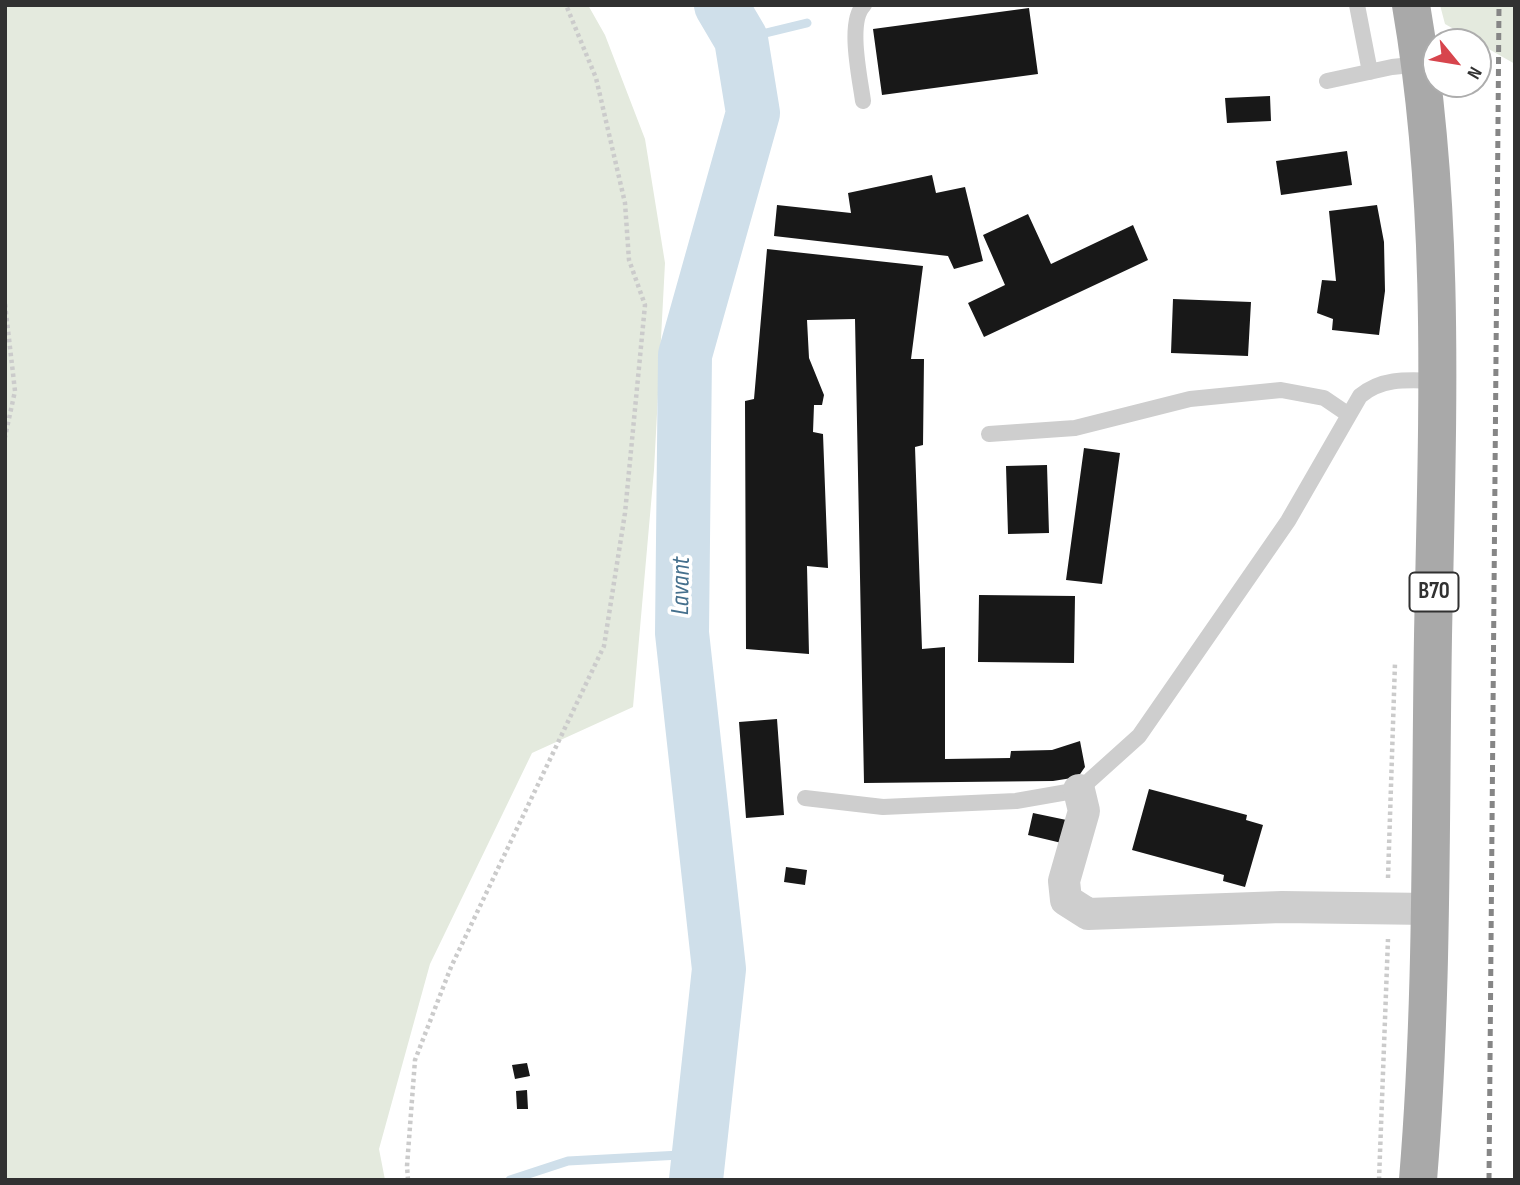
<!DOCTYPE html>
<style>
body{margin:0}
#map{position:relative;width:1520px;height:1185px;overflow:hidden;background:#fff;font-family:"Sofia Sans Condensed",sans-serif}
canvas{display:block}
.frame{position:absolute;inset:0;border:7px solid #313131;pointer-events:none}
.north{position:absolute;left:1422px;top:28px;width:70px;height:70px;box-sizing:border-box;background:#fff;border:2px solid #adadad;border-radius:50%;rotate:120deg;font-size:19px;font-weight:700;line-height:28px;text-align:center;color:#313131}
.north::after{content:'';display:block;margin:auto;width:24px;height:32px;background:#d7454d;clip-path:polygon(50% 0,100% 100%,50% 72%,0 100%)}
</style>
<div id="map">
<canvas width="1520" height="1185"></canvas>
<div class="frame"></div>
<div class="north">N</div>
</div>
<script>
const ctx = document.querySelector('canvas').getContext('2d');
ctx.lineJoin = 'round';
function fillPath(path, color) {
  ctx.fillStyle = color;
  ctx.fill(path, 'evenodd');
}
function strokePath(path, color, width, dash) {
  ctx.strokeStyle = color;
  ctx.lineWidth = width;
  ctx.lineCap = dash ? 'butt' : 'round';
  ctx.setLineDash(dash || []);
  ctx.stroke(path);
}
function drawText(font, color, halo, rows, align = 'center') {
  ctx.font = font + ' "Sofia Sans Condensed",sans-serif';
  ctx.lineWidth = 7;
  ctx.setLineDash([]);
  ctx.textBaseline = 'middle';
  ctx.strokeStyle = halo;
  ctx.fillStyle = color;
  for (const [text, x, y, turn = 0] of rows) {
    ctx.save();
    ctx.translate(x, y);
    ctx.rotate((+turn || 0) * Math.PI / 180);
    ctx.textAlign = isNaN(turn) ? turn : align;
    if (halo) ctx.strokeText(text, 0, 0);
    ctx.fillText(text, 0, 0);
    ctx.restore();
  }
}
fillPath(new Path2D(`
 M 5,5 L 588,5 L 605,35 L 645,139 L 665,263 L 654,470 L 633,707 L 532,753 L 430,964 L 379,1149 L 385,1180 L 5,1180 Z
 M 1440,5 L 1515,5 L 1515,64 L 1445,24 Z`), '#e4eade');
strokePath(new Path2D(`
 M 741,39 L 807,23
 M 510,1180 L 568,1161 L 699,1154`), '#cfdfea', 9);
strokePath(new Path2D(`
 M 696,1180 L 719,969 L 682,633 L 685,355 L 753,113 L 741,39 L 721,5`), '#cfdfea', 54);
fillPath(new Path2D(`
 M 1029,8 L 1038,74 L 882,95 L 873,29 Z
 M 1270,96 L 1271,121 L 1227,123 L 1225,98 Z
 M 1347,151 L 1352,185 L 1281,195 L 1276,161 Z
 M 932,175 L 936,193 L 965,187 L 983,261 L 954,269 L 948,256 L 774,236 L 777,205 L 851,213 L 848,193 Z
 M 1377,205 L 1384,242 L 1385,291 L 1379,335 L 1332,330 L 1333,319 L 1317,313 L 1322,280 L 1336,281 L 1329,211 Z
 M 1028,214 L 1051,264 L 1133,225 L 1148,260 L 984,337 L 968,303 L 1005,285 L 983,235 Z
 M 767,249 L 923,266 L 911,359 L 924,359 L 923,445 L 915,447 L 922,649 L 945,647 L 945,759 L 1010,758 L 1011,751 L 1052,750 L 1080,741 L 1085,767 L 1078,777 L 1053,781 L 864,783 L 855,319 L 807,320 L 809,358 L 824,395 L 822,405 L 814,405 L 813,432 L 823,434 L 828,568 L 807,566 L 809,654 L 746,649 L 745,401 L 754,399 Z
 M 1173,299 L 1251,302 L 1248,356 L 1171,353 Z
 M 1084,448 L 1120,453 L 1102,584 L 1066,580 Z
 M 1047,465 L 1049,533 L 1008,534 L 1006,466 Z
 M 979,595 L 1075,596 L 1074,663 L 978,662 Z
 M 777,719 L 784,815 L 746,818 L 739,722 Z
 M 1149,789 L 1247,815 L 1246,820 L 1263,825 L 1245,887 L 1223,881 L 1224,875 L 1132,850 Z
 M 1033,813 L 1076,822 L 1070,845 L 1028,835 Z
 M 786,867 L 807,870 L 805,885 L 784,882 Z
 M 527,1063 L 530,1076 L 515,1079 L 512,1065 Z
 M 527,1090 L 528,1109 L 517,1109 L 516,1091 Z`), '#181818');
strokePath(new Path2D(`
 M 5,304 L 15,391 L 5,437
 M 1388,878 L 1395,663
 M 408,1180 L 407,1166 L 415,1060 L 451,967 L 604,646 L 625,513 L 645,305 L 629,260 L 625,203 L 596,78 L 566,5
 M 1379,1180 L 1388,939`), '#cbcbcb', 4.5, [3.5, 3.5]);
strokePath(new Path2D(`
 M 1357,5 L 1370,72
 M 1327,81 L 1392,67 L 1421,64
 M 863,101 C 860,78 847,21 864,5
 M 989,434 L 1075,428 L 1190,399 L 1281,390 L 1324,398 L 1349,415
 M 805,798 L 883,807 L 1016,801 L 1079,790 L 1139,736 L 1288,521 L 1360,396 C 1383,377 1409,380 1438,381`), '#cecece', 16);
strokePath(new Path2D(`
 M 1079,790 L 1084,811 L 1064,881 L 1066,900 L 1088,914 L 1282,907 L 1429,909`), '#cecece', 32);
strokePath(new Path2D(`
 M 1411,5 C 1447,214 1437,426 1433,636 C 1430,817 1433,999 1418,1180`), '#a9a9a9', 38);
strokePath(new Path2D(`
 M 1489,1180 L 1499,5`), '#868686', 5, [7, 5]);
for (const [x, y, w] of [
 [1434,592,49]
]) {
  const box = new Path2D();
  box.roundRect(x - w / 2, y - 19.5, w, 39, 5);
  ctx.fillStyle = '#fff';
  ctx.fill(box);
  strokePath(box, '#313131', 2);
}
drawText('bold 23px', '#313131', null, [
 ["B70",1434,592]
]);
drawText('italic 26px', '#45708d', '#fff', [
 ["Lavant",682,586,-89]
]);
</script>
